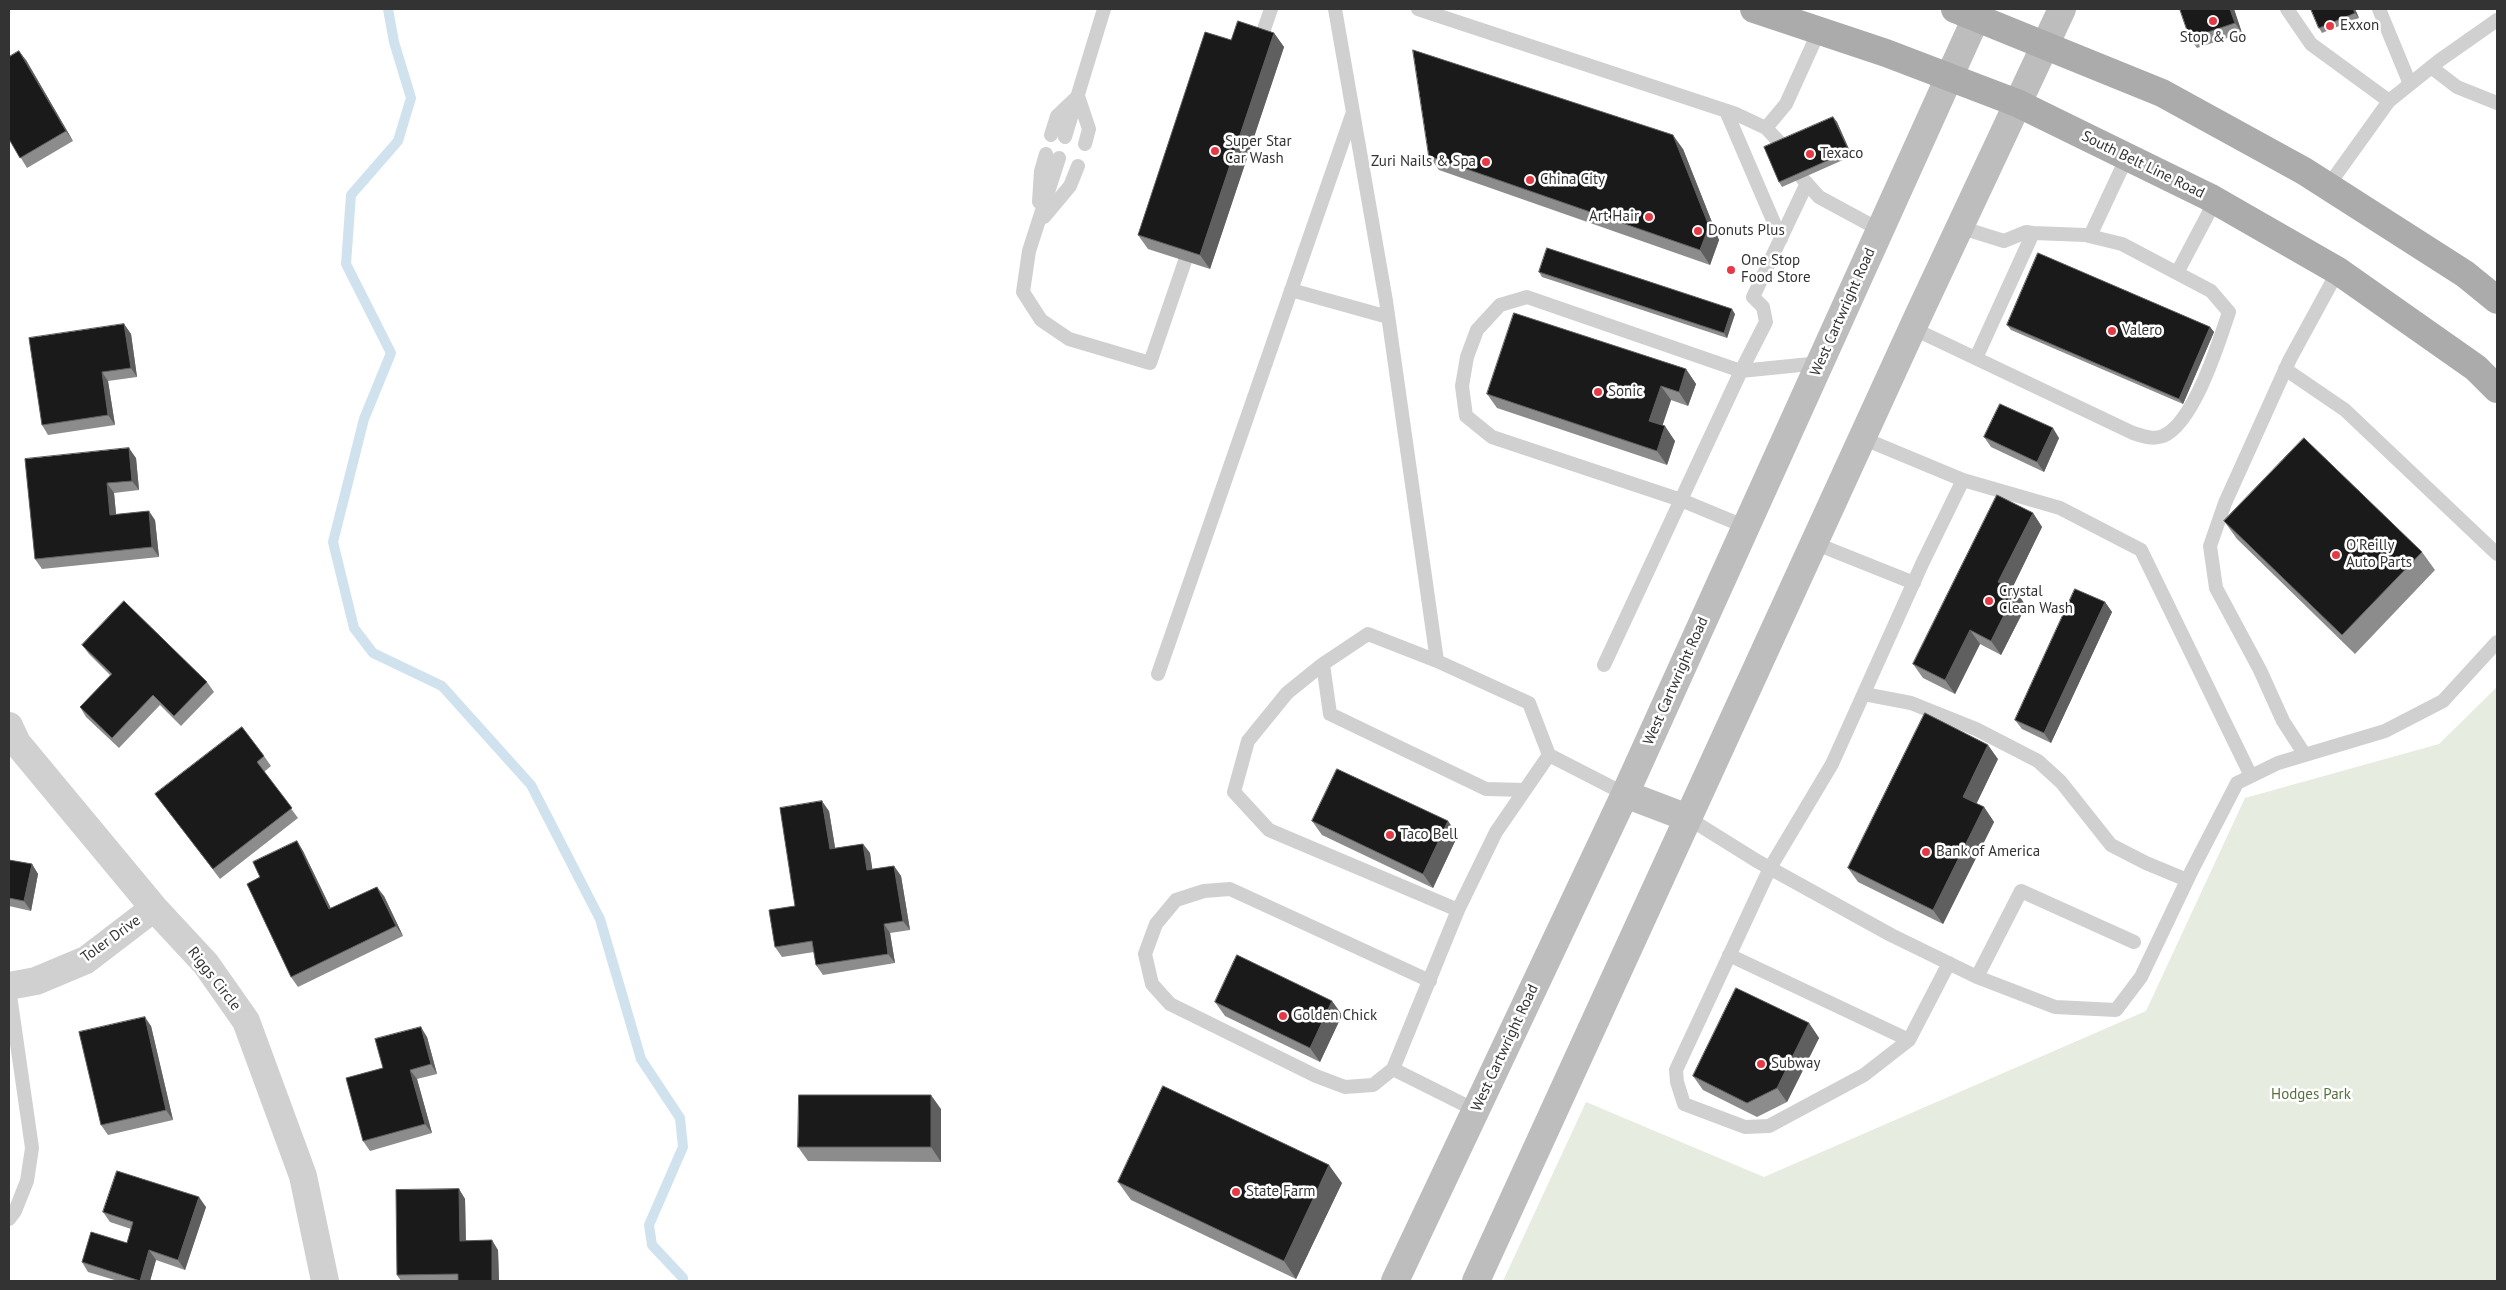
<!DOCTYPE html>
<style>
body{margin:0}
#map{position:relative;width:2506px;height:1290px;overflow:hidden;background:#fff;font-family:"PT Sans",sans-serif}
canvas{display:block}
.frame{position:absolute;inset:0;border:10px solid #333;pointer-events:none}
</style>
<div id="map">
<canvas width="2506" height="1290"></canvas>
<div class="frame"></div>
</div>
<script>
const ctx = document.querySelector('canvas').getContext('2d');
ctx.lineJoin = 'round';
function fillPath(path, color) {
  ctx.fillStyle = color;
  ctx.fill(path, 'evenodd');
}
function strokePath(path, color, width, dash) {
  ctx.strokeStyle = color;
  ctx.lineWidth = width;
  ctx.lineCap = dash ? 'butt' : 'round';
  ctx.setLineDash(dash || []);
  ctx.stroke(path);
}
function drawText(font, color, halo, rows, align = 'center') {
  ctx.font = font + ' "PT Sans",sans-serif';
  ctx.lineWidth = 5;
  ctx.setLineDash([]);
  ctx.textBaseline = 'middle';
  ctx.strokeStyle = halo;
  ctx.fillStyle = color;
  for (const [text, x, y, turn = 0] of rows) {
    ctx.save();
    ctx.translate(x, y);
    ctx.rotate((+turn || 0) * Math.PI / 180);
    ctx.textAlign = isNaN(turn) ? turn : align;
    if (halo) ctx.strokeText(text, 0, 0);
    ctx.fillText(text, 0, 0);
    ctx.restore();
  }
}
fillPath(new Path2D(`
 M 2497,687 L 2497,1281 L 1503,1281 L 1586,1102 L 1764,1177 L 2146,1011 L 2245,798 L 2439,744 Z`), '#e6ecdf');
strokePath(new Path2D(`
 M 388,9 L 394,42 L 411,98 L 398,141 L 351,195 L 346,264 L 391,353 L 364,419 L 333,542 L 354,628 L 373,653 L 442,686 L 531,785 L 600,919 L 641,1059 L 680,1118 L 683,1147 L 649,1225 L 652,1245 L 683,1278 L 683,1281`), '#cfe2ee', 10);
strokePath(new Path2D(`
 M 1335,9 L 1386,301 L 1437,661
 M 1418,9 L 1736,114 L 1766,128 L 1782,145
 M 2287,9 L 2311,44 L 2389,101
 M 2379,9 L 2410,84
 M 1262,35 L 1271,9
 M 2431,67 L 2457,87 L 2497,103
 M 1726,111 L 1781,239
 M 1766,128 L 1786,104 L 1819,31
 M 1051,135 L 1057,116 L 1078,96 L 1089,129 L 1085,144
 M 1065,137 L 1104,9
 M 1059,158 L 1029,251 L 1023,292 L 1041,320 L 1069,339 L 1150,363 L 1185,261
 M 1802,178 L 1819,197 L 1880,230
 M 2328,186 L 2389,101 L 2440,60 L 2497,20
 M 1039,202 L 1041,171 L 1046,154
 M 1044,217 L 1070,186 L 1078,166
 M 2090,236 L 2127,157
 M 2177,273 L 2215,201
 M 1291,290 L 1388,317
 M 1912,328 L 2133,433 C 2143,436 2152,440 2163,436 C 2194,423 2219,342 2229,312 L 2211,291 L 2122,244 L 2085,235 L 2033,233 L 2026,232 L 2004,241 L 1959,227
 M 1976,358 L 2033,233
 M 2285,369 L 2345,410 L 2497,554
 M 1862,438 L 1963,480 L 1922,564 L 1832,764 L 1770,868 L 1676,1070 L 1677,1082 L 1684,1104 L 1745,1127 L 1769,1126 L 1864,1075 L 1909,1040 L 1949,963
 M 1963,480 L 2060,508 L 2141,550 L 2251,776
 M 1746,527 L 1681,500 L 1492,437 L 1466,416 L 1462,386 L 1467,357 L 1477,330 L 1500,305 L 1527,297 L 1741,371 L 1766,322 L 1763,307 L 1753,297 L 1807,183
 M 1814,543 L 1914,583
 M 1323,664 L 1330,714 L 1486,789 L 1525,790
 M 1604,665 L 1741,371 L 1820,363
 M 1158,674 L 1353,112
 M 1864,694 L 1911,703 L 1976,729 L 2038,761 L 2061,782 L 2111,845 L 2146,863 L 2187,880
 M 1549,755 L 1496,832 L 1458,910 L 1269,830 L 1234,792 L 1248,741 L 1287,693 L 1323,664 L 1368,634 L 1437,661 L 1529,703 L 1549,755 L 1625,794
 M 2305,755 L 2283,721 L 2260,670 L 2216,588 L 2210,546 L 2225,503 L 2290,359 L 2338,271
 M 1688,818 L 1757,861 L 1891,935 L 1977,977 L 2055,1007 L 2116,1010 L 2141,977 L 2192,870 L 2237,783 L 2278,763 L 2385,731 L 2443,701 L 2497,642
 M 1729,955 L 1909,1040
 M 1977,977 L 2021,891 L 2134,942
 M 1430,981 L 1230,889 L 1204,891 L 1176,900 L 1156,924 L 1145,954 L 1152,984 L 1170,1004 L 1316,1076 L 1345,1087 L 1373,1085 L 1393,1069 L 1475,1110
 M 9,988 L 32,1148 L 27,1181 L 15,1211 L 9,1219
 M 1393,1069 L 1458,910`), '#d0d0d0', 14);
strokePath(new Path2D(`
 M 9,726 L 17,743 L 154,908 L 206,964 L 246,1021 L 303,1176 L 325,1281
 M 9,986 L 36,981 L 86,960 L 154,908`), '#d0d0d0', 28);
strokePath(new Path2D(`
 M 1625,794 L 1688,818
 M 1395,1281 L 1625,794 L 1980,9
 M 1476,1281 L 1918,316 L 2062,9`), '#bdbdbd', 28);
strokePath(new Path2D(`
 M 1754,9 L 1886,53 L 2017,103 L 2209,197 L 2338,271 L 2476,368 L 2497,389
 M 1955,9 L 2162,93 L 2304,171 L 2465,274 L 2497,300`), '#ababab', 28);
fillPath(new Path2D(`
 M 2180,9 L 2234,9 L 2242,33 L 2197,48 L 2190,38 Z
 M 2355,9 L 2359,18 L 2322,33 L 2319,28 Z
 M 1274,33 L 1284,47 L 1210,269 L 1148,249 L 1138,235 L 1231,40 Z
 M 9,57 L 26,60 L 73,141 L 27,168 L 10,140 L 9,141 Z
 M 1833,117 L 1837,122 L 1852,156 L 1782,187 L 1779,182 Z
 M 1683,149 L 1719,240 L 1710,265 L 1439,170 L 1429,156 Z
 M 1539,272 L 1735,314 L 1727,338 L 1542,277 Z
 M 124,324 L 131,334 L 137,377 L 108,381 L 115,425 L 48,435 L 42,425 Z
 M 2007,325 L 2210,327 L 2214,332 L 2183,404 L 2011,330 Z
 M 1686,369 L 1696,384 L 1688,406 L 1671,400 L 1662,426 L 1675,441 L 1667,465 L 1497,408 L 1487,394 Z
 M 1984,437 L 2059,438 L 2044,472 L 1991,447 Z
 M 136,458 L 139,490 L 114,493 L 116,514 L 155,520 L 159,557 L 42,569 L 35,559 L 25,459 Z
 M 2033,513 L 2042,527 L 2011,589 L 2016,591 L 2026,606 L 2001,655 L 1980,644 L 1955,694 L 1923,678 L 1913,664 Z
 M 2224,521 L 2422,552 L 2435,570 L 2355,654 L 2237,539 Z
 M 2105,602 L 2112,612 L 2051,743 L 2022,729 L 2015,720 Z
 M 82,645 L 207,682 L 214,692 L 181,726 L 160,705 L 119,748 L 86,717 L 80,707 L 110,675 L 89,654 Z
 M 264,756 L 271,766 L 264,772 L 298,818 L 220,879 L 155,794 Z
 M 1998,759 L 1976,804 L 1984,807 L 1994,822 L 1943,924 L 1858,882 L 1848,868 Z
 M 829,811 L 835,848 L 863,844 L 870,853 L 872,869 L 894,866 L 901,876 L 910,930 L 890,933 L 895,963 L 823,975 L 816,965 L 814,952 L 782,957 L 775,947 L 795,906 Z
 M 1312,821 L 1458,835 L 1433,888 L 1322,835 Z
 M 297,841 L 303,851 L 331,909 L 384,896 L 403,936 L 298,987 L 291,977 L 260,877 Z
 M 9,860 L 32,864 L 38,874 L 31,911 L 9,906 Z
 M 1332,1001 L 1342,1015 L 1320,1062 L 1225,1016 L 1215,1002 Z
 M 1809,1023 L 1819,1038 L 1787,1102 L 1757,1117 L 1703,1090 L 1693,1076 Z
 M 151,1026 L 173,1120 L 108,1135 L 101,1125 Z
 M 427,1037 L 437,1074 L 417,1079 L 432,1133 L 370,1151 L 363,1141 L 383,1068 Z
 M 941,1109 L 941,1162 L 808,1161 L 798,1147 Z
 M 1118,1182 L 1342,1183 L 1296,1279 L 1131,1200 Z
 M 459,1189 L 465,1199 L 466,1240 L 498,1250 L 499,1281 L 401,1281 L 397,1275 Z
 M 206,1207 L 185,1270 L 156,1260 L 150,1281 L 118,1281 L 88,1272 L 82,1262 L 127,1243 L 131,1229 L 110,1222 L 103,1212 Z`), '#8c8c8c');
fillPath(new Path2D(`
 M 2230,9 L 2234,9 L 2242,33 L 2235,23 Z
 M 2353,9 L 2355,9 L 2359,18 L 2355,13 Z
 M 1274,33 L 1284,47 L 1210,269 L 1200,255 Z
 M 19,51 L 26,60 L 73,141 L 66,131 Z
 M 1833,117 L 1837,122 L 1852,156 L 1849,151 Z
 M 1673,135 L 1683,149 L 1719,240 L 1710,265 L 1700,250 Z
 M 1732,309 L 1735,314 L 1727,338 L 1724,333 Z
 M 124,324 L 131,334 L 137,377 L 131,368 Z
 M 2210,327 L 2214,332 L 2183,404 L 2179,399 Z
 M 1686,369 L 1696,384 L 1688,406 L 1679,392 Z
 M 102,372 L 108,381 L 115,425 L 108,415 Z
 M 1661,386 L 1671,400 L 1659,436 L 1649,421 Z
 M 1665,426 L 1675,441 L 1667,465 L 1657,451 Z
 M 2053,428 L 2059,438 L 2044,472 L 2037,462 Z
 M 129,448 L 136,458 L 139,490 L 132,481 Z
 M 107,483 L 114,493 L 117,524 L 110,515 Z
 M 149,511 L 155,520 L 159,557 L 152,547 Z
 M 2033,513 L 2042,527 L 2008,597 L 1998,582 Z
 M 2016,591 L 2026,606 L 2001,655 L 1991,641 Z
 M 2105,602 L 2112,612 L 2051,743 L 2044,733 Z
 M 1970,630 L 1980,644 L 1955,694 L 1945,680 Z
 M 1988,745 L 1998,759 L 1973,811 L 1963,797 Z
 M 822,801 L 829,811 L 837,859 L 830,849 Z
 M 1984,807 L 1994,822 L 1943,924 L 1933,910 Z
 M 1448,821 L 1458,835 L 1433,888 L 1423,874 Z
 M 297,841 L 303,851 L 336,919 L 329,909 Z
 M 863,844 L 870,853 L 874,880 L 867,870 Z
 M 32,864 L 38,874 L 31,911 L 24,901 Z
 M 894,866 L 901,876 L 910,930 L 903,921 Z
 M 377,887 L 384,896 L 403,936 L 396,926 Z
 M 884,924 L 890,933 L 895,963 L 888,954 Z
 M 1332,1001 L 1342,1015 L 1320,1062 L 1310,1048 Z
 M 145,1017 L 151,1026 L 173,1120 L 166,1110 Z
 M 1809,1023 L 1819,1038 L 1787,1102 L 1777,1088 Z
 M 421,1027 L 427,1037 L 437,1074 L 431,1064 Z
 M 410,1070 L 417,1079 L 432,1133 L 425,1124 Z
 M 931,1095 L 941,1109 L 941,1162 L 931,1147 Z
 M 1329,1165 L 1342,1183 L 1296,1279 L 1284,1261 Z
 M 459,1189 L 465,1199 L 466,1250 L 460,1241 Z
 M 199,1197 L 206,1207 L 185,1270 L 178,1260 Z
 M 492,1240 L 498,1250 L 499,1281 L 492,1281 Z
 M 149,1250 L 156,1260 L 150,1281 L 140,1281 Z`), '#5f5f5f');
const building = new Path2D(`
 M 2180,9 L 2230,9 L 2235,23 L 2190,38 Z
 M 2311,9 L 2353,9 L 2355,13 L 2319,28 Z
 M 1238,21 L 1274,33 L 1200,255 L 1138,235 L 1205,32 L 1231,40 Z
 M 1413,50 L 1673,135 L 1709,226 L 1700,250 L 1429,156 Z
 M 19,51 L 66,131 L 20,158 L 9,139 L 9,57 Z
 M 1833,117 L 1849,151 L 1779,182 L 1764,147 Z
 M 1547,248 L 1732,309 L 1724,333 L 1539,272 Z
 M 2038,253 L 2210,327 L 2179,399 L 2007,325 Z
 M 1514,313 L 1686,369 L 1679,392 L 1661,386 L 1649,421 L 1665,426 L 1657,451 L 1487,394 Z
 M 124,324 L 131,368 L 102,372 L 108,415 L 42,425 L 29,338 Z
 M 2000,404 L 2053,428 L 2037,462 L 1984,437 Z
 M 2304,438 L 2422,552 L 2342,635 L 2224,521 Z
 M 129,448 L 132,481 L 107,483 L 110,515 L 149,511 L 152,547 L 35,559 L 25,459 Z
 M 1997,495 L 2033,513 L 1998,582 L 2016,591 L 1991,641 L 1970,630 L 1945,680 L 1913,664 Z
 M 2075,589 L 2105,602 L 2044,733 L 2015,720 Z
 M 124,601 L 207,682 L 174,716 L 153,695 L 112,738 L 80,707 L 112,674 L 82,645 Z
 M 1925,713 L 1988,745 L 1963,797 L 1984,807 L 1933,910 L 1848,868 Z
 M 242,727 L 264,756 L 257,762 L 292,808 L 213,869 L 155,794 Z
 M 1337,769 L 1448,821 L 1423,874 L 1312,821 Z
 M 822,801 L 830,849 L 863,844 L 867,870 L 894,866 L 903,921 L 884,924 L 888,954 L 816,965 L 812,941 L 775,947 L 769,910 L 795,906 L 780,808 Z
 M 297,841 L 329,909 L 377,887 L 396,926 L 291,977 L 247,884 L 260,877 L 253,862 Z
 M 9,860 L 32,864 L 24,901 L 9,898 Z
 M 1237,955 L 1332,1001 L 1310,1048 L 1215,1002 Z
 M 1736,988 L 1809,1023 L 1777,1088 L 1747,1103 L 1693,1076 Z
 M 145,1017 L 166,1110 L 101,1125 L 79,1032 Z
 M 421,1027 L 431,1064 L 410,1070 L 425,1124 L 363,1141 L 346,1078 L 383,1068 L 375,1039 Z
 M 1163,1086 L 1329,1165 L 1284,1261 L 1118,1182 Z
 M 799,1095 L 931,1095 L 931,1147 L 798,1147 Z
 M 117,1171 L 199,1197 L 178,1260 L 149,1250 L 140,1281 L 82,1262 L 91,1232 L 127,1243 L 133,1222 L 103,1212 Z
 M 459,1189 L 460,1241 L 492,1240 L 492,1281 L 458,1281 L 458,1274 L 397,1275 L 396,1190 Z`);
fillPath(building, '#1a1a1a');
strokePath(building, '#5f5f5f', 1);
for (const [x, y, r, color] of [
 [2213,21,5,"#e63946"],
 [2330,26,5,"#e63946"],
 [1215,151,5,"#e63946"],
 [1810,154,5,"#e63946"],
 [1486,162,5,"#e63946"],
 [1530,180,5,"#e63946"],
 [1649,217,5,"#e63946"],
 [1698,231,5,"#e63946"],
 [1731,270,5,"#e63946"],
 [2112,331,5,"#e63946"],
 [1598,392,5,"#e63946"],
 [2336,555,5,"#e63946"],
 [1989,601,5,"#e63946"],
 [1390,835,5,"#e63946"],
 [1926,852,5,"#e63946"],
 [1283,1016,5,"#e63946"],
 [1761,1064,5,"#e63946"],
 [1236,1192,5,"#e63946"]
]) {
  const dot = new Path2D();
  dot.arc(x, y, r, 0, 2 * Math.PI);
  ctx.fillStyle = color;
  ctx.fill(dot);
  strokePath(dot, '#fff', 2);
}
drawText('15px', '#333', '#fff', [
 ["Exxon",2340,26],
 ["Stop & Go",2213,38,"center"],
 ["Super Star",1225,142],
 ["Car Wash",1225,159],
 ["Texaco",1820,154],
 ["Zuri Nails & Spa",1476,162,"right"],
 ["China City",1540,180],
 ["Art Hair",1639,217,"right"],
 ["Donuts Plus",1708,231],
 ["One Stop",1741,261],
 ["Food Store",1741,278],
 ["Valero",2122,331],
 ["Sonic",1608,392],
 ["O'Reilly",2346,546],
 ["Auto Parts",2346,563],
 ["Crystal",1999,592],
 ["Clean Wash",1999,609],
 ["Taco Bell",1400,835],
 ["Bank of America",1936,852],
 ["Golden Chick",1293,1016],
 ["Subway",1771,1064],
 ["State Farm",1246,1192]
], 'left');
drawText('15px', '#333', '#fff', [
 ["South Belt Line Road",2143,165,26],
 ["West Cartwright Road",1843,312,-66],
 ["West Cartwright Road",1676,681,-66],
 ["Toler Drive",111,939,-36],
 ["Riggs Circle",214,979,52],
 ["West Cartwright Road",1505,1048,-65]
]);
drawText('15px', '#56703f', '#fff', [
 ["Hodges Park",2311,1095]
]);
</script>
